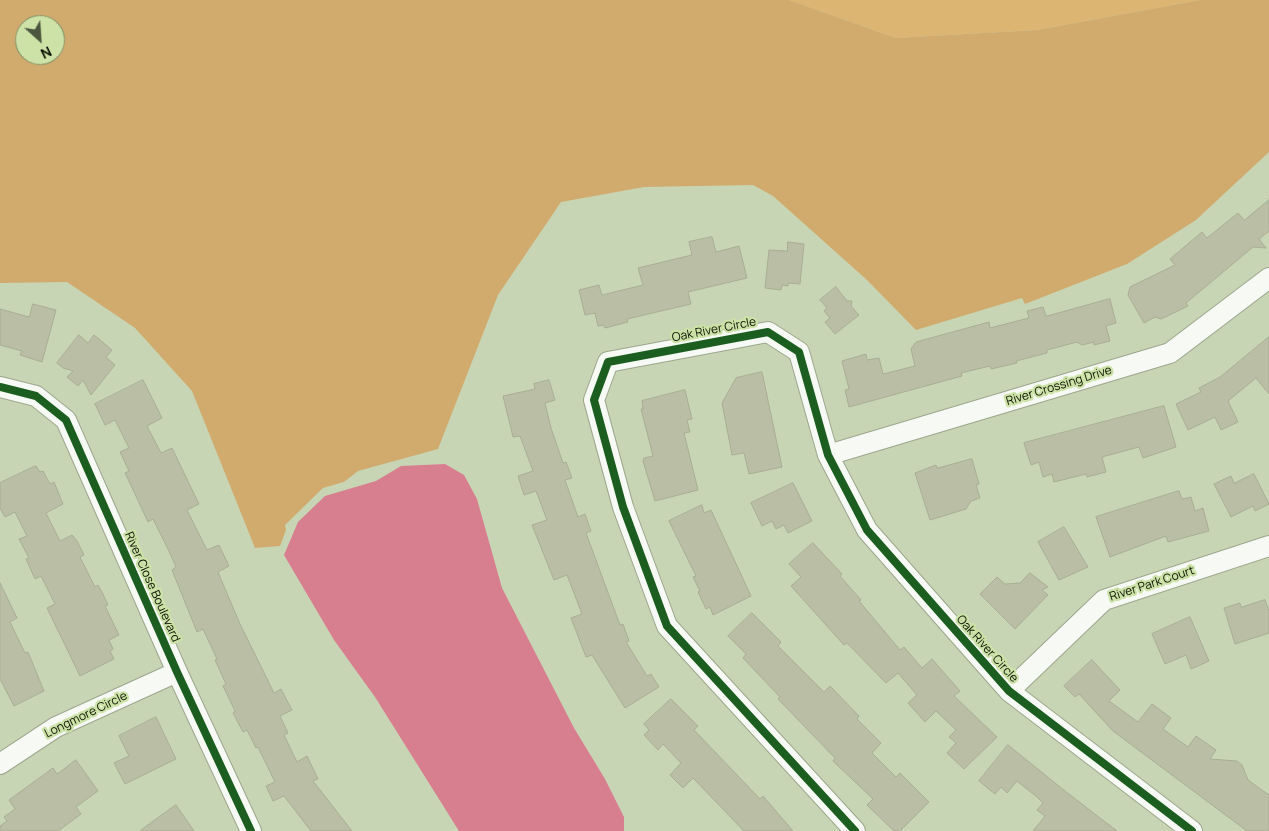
<!DOCTYPE html>
<style>
body{margin:0}
#map{position:relative;width:1269px;height:831px;overflow:hidden;background:#c8d5b4;font-family:Manrope,sans-serif}
canvas{display:block}
.north{position:absolute;left:15px;top:15px;width:50px;height:50px;box-sizing:border-box;background:#cce2a7;border:1px solid #7e8e64;border-radius:50%;rotate:154deg;font-size:14px;font-weight:700;line-height:20px;text-align:center;color:#0a1100}
.north::after{content:'';display:block;margin:auto;width:18px;height:22px;background:#4c563f;clip-path:polygon(50% 0,100% 100%,50% 72%,0 100%)}
</style>
<div id="map">
<canvas width="1269" height="831"></canvas>
<div class="north">N</div>
</div>
<script>
const ctx = document.querySelector('canvas').getContext('2d');
ctx.lineJoin = 'round';
function fillPath(path, color) {
  ctx.fillStyle = color;
  ctx.fill(path, 'evenodd');
}
function strokePath(path, color, width, dash) {
  ctx.strokeStyle = color;
  ctx.lineWidth = width;
  ctx.lineCap = dash ? 'butt' : 'round';
  ctx.setLineDash(dash || []);
  ctx.stroke(path);
}
function drawText(font, color, halo, rows, align = 'center') {
  ctx.font = font + ' Manrope,sans-serif';
  ctx.lineWidth = 4.5;
  ctx.setLineDash([]);
  ctx.textBaseline = 'middle';
  ctx.strokeStyle = halo;
  ctx.fillStyle = color;
  for (const [text, x, y, turn = 0] of rows) {
    ctx.save();
    ctx.translate(x, y);
    ctx.rotate((+turn || 0) * Math.PI / 180);
    ctx.textAlign = isNaN(turn) ? turn : align;
    if (halo) ctx.strokeText(text, 0, 0);
    ctx.fillText(text, 0, 0);
    ctx.restore();
  }
}
fillPath(new Path2D(`
 M 789,0 L 1200,0 L 1037,30 L 896,38 Z`), '#dcb573');
fillPath(new Path2D(`
 M 0,0 L 789,0 L 896,38 L 1037,30 L 1200,0 L 1269,0 L 1269,152 L 1196,220 L 1127,264 L 1025,304 L 1022,298 L 916,330 L 867,280 L 773,196 L 753,185 L 644,187 L 561,202 L 498,295 L 438,449 L 358,471 L 344,482 L 323,488 L 285,525 L 286,530 L 280,546 L 255,548 L 192,391 L 135,328 L 67,282 L 0,283 ZM 25,25 L 55,25 L 55,55 L 25,55 Z`), '#d0ab6d');
fillPath(new Path2D(`
 M 445,464 L 464,475 L 477,499 L 502,588 L 574,728 L 605,779 L 624,817 L 624,831 L 459,831 L 375,697 L 334,640 L 284,555 L 298,522 L 325,496 L 376,481 L 401,466 Z`), '#d77e8f');
const building = new Path2D(`
 M 1269,200 L 1269,231 L 1259,239 L 1266,248 L 1253,247 L 1186,303 L 1188,306 L 1161,319 L 1155,317 L 1144,323 L 1128,295 L 1130,287 L 1175,265 L 1170,259 L 1202,232 L 1207,238 L 1238,213 L 1244,220 Z
 M 712,237 L 716,252 L 739,246 L 747,278 L 688,292 L 691,304 L 627,319 L 628,322 L 605,328 L 604,325 L 598,326 L 595,313 L 585,315 L 579,290 L 599,285 L 602,295 L 643,285 L 638,268 L 692,255 L 689,242 Z
 M 788,242 L 804,244 L 800,284 L 788,283 L 788,286 L 782,285 L 781,290 L 765,288 L 769,250 L 787,251 Z
 M 836,287 L 847,301 L 852,301 L 851,306 L 859,315 L 835,334 L 825,322 L 830,318 L 824,311 L 827,308 L 820,300 Z
 M 1110,299 L 1116,323 L 1106,326 L 1110,341 L 1094,345 L 1094,342 L 1082,345 L 1077,342 L 1047,350 L 1047,353 L 1016,361 L 1017,363 L 991,369 L 990,366 L 961,373 L 962,376 L 849,407 L 845,390 L 849,389 L 842,361 L 866,354 L 867,360 L 879,358 L 883,374 L 915,366 L 911,349 L 916,342 L 989,322 L 990,328 L 1029,318 L 1027,311 L 1043,307 L 1046,316 Z
 M 33,304 L 56,310 L 42,362 L 20,355 L 22,351 L 0,345 L 0,309 L 29,317 Z
 M 79,335 L 88,343 L 94,335 L 112,350 L 106,357 L 115,365 L 91,395 L 83,380 L 78,386 L 67,377 L 73,371 L 63,368 L 57,363 Z
 M 1269,337 L 1269,394 L 1256,378 L 1228,401 L 1238,422 L 1221,430 L 1215,417 L 1188,430 L 1176,404 L 1201,392 L 1199,388 L 1220,377 Z
 M 762,372 L 782,467 L 749,474 L 744,453 L 732,455 L 722,403 L 736,378 Z
 M 143,380 L 162,418 L 147,426 L 161,453 L 172,448 L 199,504 L 187,510 L 207,550 L 219,545 L 229,566 L 218,572 L 240,624 L 274,693 L 281,689 L 292,710 L 280,716 L 288,733 L 284,735 L 297,762 L 307,756 L 318,779 L 313,781 L 352,831 L 311,831 L 284,796 L 273,801 L 266,786 L 275,782 L 258,747 L 256,748 L 247,730 L 243,732 L 233,713 L 235,711 L 223,686 L 226,684 L 215,660 L 217,659 L 203,629 L 197,632 L 172,570 L 176,567 L 168,549 L 153,519 L 148,522 L 128,479 L 125,473 L 129,471 L 120,452 L 129,448 L 115,420 L 105,425 L 95,404 Z
 M 549,380 L 555,400 L 545,403 L 551,428 L 563,463 L 566,462 L 572,478 L 565,480 L 578,517 L 585,514 L 591,531 L 586,533 L 620,625 L 623,624 L 629,641 L 626,642 L 647,676 L 651,674 L 659,687 L 625,708 L 592,655 L 586,657 L 571,618 L 582,614 L 567,575 L 554,580 L 532,525 L 547,520 L 536,491 L 524,495 L 518,476 L 533,471 L 520,436 L 513,437 L 503,396 L 535,389 L 534,384 Z
 M 685,390 L 692,419 L 687,420 L 690,432 L 684,433 L 698,490 L 655,501 L 643,461 L 644,458 L 653,456 L 641,409 L 643,409 L 642,401 Z
 M 1164,406 L 1176,447 L 1143,458 L 1139,447 L 1102,457 L 1106,472 L 1087,477 L 1086,474 L 1054,482 L 1052,474 L 1043,477 L 1039,462 L 1031,465 L 1024,443 Z
 M 972,459 L 979,484 L 976,485 L 980,498 L 971,501 L 966,509 L 930,520 L 915,473 L 936,465 L 937,468 Z
 M 36,466 L 40,472 L 43,471 L 50,484 L 54,482 L 63,504 L 46,513 L 60,541 L 72,535 L 77,541 L 84,555 L 80,557 L 95,587 L 98,585 L 102,592 L 108,605 L 105,606 L 119,635 L 109,640 L 113,649 L 110,651 L 114,659 L 80,676 L 47,608 L 55,604 L 41,576 L 35,579 L 26,559 L 29,558 L 19,539 L 27,536 L 15,512 L 5,517 L 0,508 L 0,483 Z
 M 1254,474 L 1269,504 L 1255,511 L 1253,506 L 1231,517 L 1214,484 L 1231,476 L 1234,483 Z
 M 793,483 L 812,521 L 788,533 L 784,525 L 776,529 L 772,521 L 762,526 L 751,503 Z
 M 1179,491 L 1182,499 L 1191,497 L 1195,511 L 1203,508 L 1209,531 L 1168,542 L 1166,536 L 1110,557 L 1096,517 Z
 M 702,505 L 704,513 L 711,510 L 751,596 L 713,615 L 710,607 L 706,609 L 698,592 L 700,591 L 693,577 L 696,576 L 669,521 Z
 M 1064,527 L 1088,567 L 1059,580 L 1038,542 Z
 M 813,543 L 842,574 L 840,576 L 861,600 L 859,601 L 900,650 L 904,647 L 922,668 L 932,659 L 960,691 L 954,696 L 997,737 L 964,769 L 947,753 L 956,743 L 949,737 L 956,730 L 936,711 L 925,722 L 908,703 L 917,695 L 898,673 L 886,683 L 847,643 L 844,645 L 791,586 L 801,577 L 789,564 Z
 M 1030,573 L 1048,587 L 1042,590 L 1048,595 L 1015,629 L 980,594 L 997,577 L 1005,584 L 1020,583 Z
 M 0,583 L 17,618 L 10,622 L 25,653 L 28,652 L 44,691 L 14,706 L 0,679 Z
 M 1265,600 L 1269,611 L 1269,633 L 1235,644 L 1224,608 L 1240,603 L 1241,607 Z
 M 752,613 L 781,642 L 778,646 L 824,692 L 830,686 L 859,716 L 857,719 L 881,743 L 872,753 L 896,777 L 900,773 L 929,802 L 900,831 L 894,831 L 867,805 L 873,799 L 833,761 L 835,758 L 778,699 L 780,697 L 743,658 L 746,654 L 728,636 Z
 M 1190,617 L 1209,661 L 1191,669 L 1186,655 L 1165,664 L 1152,634 Z
 M 1092,660 L 1120,690 L 1109,701 L 1138,722 L 1152,704 L 1171,718 L 1163,729 L 1188,747 L 1196,736 L 1216,750 L 1210,759 L 1237,761 L 1242,765 L 1248,780 L 1269,795 L 1269,831 L 1247,831 L 1113,731 L 1079,694 L 1075,697 L 1064,686 Z
 M 671,699 L 698,726 L 694,730 L 760,799 L 763,796 L 793,831 L 744,831 L 693,778 L 683,788 L 670,775 L 681,763 L 663,744 L 658,750 L 644,735 L 649,730 L 644,724 Z
 M 156,717 L 176,759 L 125,784 L 114,763 L 129,756 L 119,736 Z
 M 1008,745 L 1065,791 L 1117,831 L 1033,831 L 1045,816 L 1037,810 L 1043,803 L 1037,797 L 1017,781 L 1007,793 L 1001,787 L 995,794 L 979,781 Z
 M 76,760 L 98,791 L 76,807 L 81,814 L 58,831 L 0,831 L 0,826 L 7,821 L 4,817 L 15,809 L 9,800 L 53,768 L 57,774 Z
 M 176,805 L 194,831 L 140,831 Z`);
fillPath(building, '#b9bea4');
strokePath(building, '#a8ad93', 1);
const street = new Path2D(`
 M 0,387 L 36,396 L 66,420 L 177,672 L 251,831
 M 828,455 L 1170,353 L 1269,278
 M 1009,691 L 1104,600 L 1269,546
 M 0,764 L 56,727 L 177,672
 M 855,831 L 667,626 L 623,507 L 594,400 L 608,362 L 768,332 L 799,352 L 828,455 L 867,530 L 1009,691 L 1192,831`);
strokePath(street, '#9da68e', 22);
strokePath(street, '#f7f9f4', 20);
strokePath(new Path2D(`
 M 0,387 L 36,396 L 66,420 L 177,672 L 251,831
 M 855,831 L 667,626 L 623,507 L 594,400 L 608,362 L 768,332 L 799,352 L 828,455 L 867,530 L 1009,691 L 1192,831`), '#1b5e20', 8);
drawText('12px', '#0a1100', '#cce2a7', [
 ["Oak River Circle",714,330,-11],
 ["River Crossing Drive",1059,386,-17],
 ["River Park Court",1152,584,-18],
 ["River Close Boulevard",152,587,66],
 ["Oak River Circle",987,649,48],
 ["Longmore Circle",86,715,-26]
]);
</script>
